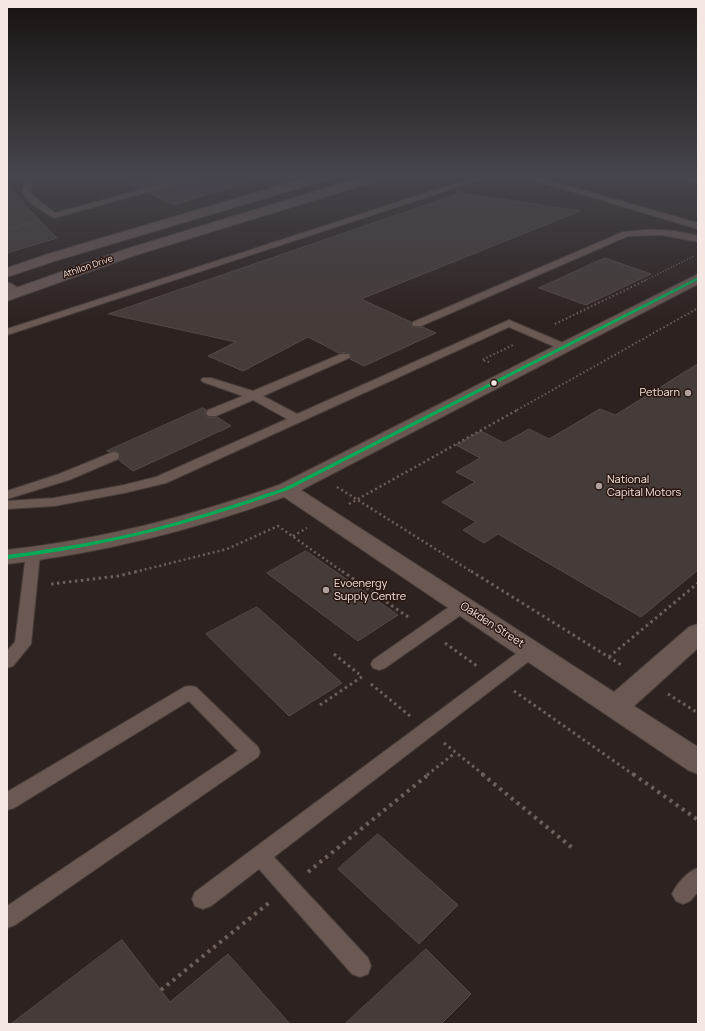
<!DOCTYPE html>
<style>
body{margin:0}
#map{position:relative;width:705px;height:1031px;overflow:hidden;background:#2d221f;font-family:Manrope,sans-serif}
canvas{display:block}
.frame{position:absolute;inset:0;border:8px solid #f5e7e3;pointer-events:none}
</style>
<div id="map">
<canvas width="705" height="1031"></canvas>
<div class="frame"></div>
</div>
<script>
const ctx = document.querySelector('canvas').getContext('2d');
ctx.lineJoin = 'round';
function fillPath(path, color) {
  ctx.fillStyle = color;
  ctx.fill(path, 'evenodd');
}
function strokePath(path, color, width, dash) {
  ctx.strokeStyle = color;
  ctx.lineWidth = width;
  ctx.lineCap = dash ? 'butt' : 'round';
  ctx.setLineDash(dash || []);
  ctx.stroke(path);
}
function drawText(font, color, halo, rows, align = 'center') {
  ctx.font = font + ' Manrope,sans-serif';
  ctx.lineWidth = 3;
  ctx.setLineDash([]);
  ctx.textBaseline = 'middle';
  ctx.strokeStyle = halo;
  ctx.fillStyle = color;
  for (const [text, x, y, turn = 0] of rows) {
    ctx.save();
    ctx.translate(x, y);
    ctx.rotate((+turn || 0) * Math.PI / 180);
    ctx.textAlign = isNaN(turn) ? turn : align;
    if (halo) ctx.strokeText(text, 0, 0);
    ctx.fillText(text, 0, 0);
    ctx.restore();
  }
}
const building = new Path2D(`
 M 114,177 L 181,177 L 139,189 Z
 M 203,177 L 246,177 L 247,183 L 173,205 L 149,193 Z
 M 7,184 L 29,209 L 57,238 L 7,253 Z
 M 461,193 L 580,211 L 361,299 L 411,322 L 411,325 L 413,328 L 423,327 L 436,333 L 364,366 L 350,359 L 351,355 L 349,352 L 339,353 L 308,337 L 243,371 L 208,356 L 236,342 L 109,314 Z
 M 605,258 L 651,274 L 586,305 L 539,288 Z
 M 698,364 L 698,570 L 641,617 L 498,534 L 484,543 L 463,530 L 476,522 L 442,502 L 475,482 L 456,472 L 480,458 L 456,445 L 481,431 L 504,443 L 529,429 L 549,439 L 600,409 L 615,415 Z
 M 203,408 L 206,410 L 205,414 L 207,417 L 217,417 L 231,426 L 133,471 L 119,460 L 120,456 L 118,452 L 113,451 L 109,452 L 107,451 Z
 M 306,551 L 398,615 L 358,641 L 267,573 Z
 M 257,607 L 342,683 L 289,716 L 206,634 Z
 M 378,834 L 458,905 L 419,944 L 338,869 Z
 M 122,940 L 170,1002 L 228,954 L 290,1024 L 11,1024 Z
 M 426,949 L 471,994 L 441,1024 L 345,1024 Z`);
fillPath(building, '#453b39');
strokePath(building, '#544a47', 1);
const lane = new Path2D(`
 M 26,177 L 34,177 L 30,193 L 39,201 L 55,213 L 188,177 L 202,177 L 54,218 L 33,205 L 22,193 Z
 M 475,177 L 488,177 L 7,335 L 7,329 Z
 M 524,177 L 537,177 L 698,223 L 698,229 Z
 M 677,177 L 690,177 L 698,180 L 698,184 Z
 M 645,230 C 663,229 680,231 698,236 L 698,242 L 662,235 L 628,236 L 421,326 L 413,326 L 412,324 L 413,322 L 623,232 Z
 M 509,320 L 568,345 L 569,347 L 568,349 L 560,349 L 509,327 L 166,483 L 124,493 L 54,506 L 7,509 L 7,501 L 54,498 L 124,485 L 156,477 L 287,419 L 253,400 L 216,416 L 208,416 L 206,413 L 208,410 L 243,396 L 203,382 L 201,380 L 203,378 L 211,378 L 253,391 L 341,354 L 349,354 L 350,356 L 349,358 L 263,396 L 297,414 Z
 M 113,452 L 118,453 L 119,456 L 118,459 L 69,480 L 7,499 L 7,491 L 59,474 Z
 M 33,549 L 38,551 L 40,554 L 31,644 L 13,666 L 7,668 L 7,651 L 15,642 L 26,554 L 28,551 Z
 M 462,601 L 468,602 L 470,606 L 468,610 L 385,668 L 379,670 L 373,668 L 371,664 L 373,660 L 456,602 Z
 M 531,645 L 537,647 L 539,651 L 537,655 L 274,857 L 368,958 L 371,966 L 368,974 L 360,977 L 352,974 L 259,869 L 211,906 L 203,909 L 195,906 L 192,899 L 195,892 L 525,647 Z
 M 190,686 L 196,687 L 258,747 L 260,752 L 258,757 L 15,925 L 7,928 L 7,906 L 238,751 L 189,701 L 14,808 L 7,810 L 7,792 L 184,687 Z
 M 698,868 L 698,892 L 690,901 L 683,904 L 676,901 L 672,894 C 677,883 687,872 698,868 Z`);
const street = new Path2D(`
 M 698,274 L 698,284 L 301,490 L 614,692 L 689,627 L 698,624 L 698,648 L 634,706 L 698,747 L 698,774 L 688,770 L 284,497 C 194,530 102,553 7,564 L 7,550 C 103,539 188,517 279,485 Z
 M 7,282 L 12,284 L 23,292 L 20,295 L 15,297 L 7,294 Z`);
const primary = new Path2D(`
 M 308,177 L 328,177 L 326,180 L 58,260 L 7,277 L 7,268 L 48,254 Z
 M 362,177 L 382,177 L 380,180 L 136,255 L 7,301 L 7,291 L 126,249 Z`);
strokePath(lane, '#483e3b', 2);
strokePath(street, '#483e3b', 2);
strokePath(primary, '#483e3b', 2);
strokePath(new Path2D(`
 M 108,177 L 111,184
 M 7,230 L 32,222
 M 644,281 L 694,256`), '#6e5f5b', 1.5, [1, 2]);
strokePath(new Path2D(`
 M 555,324 L 646,280
 M 489,362 L 482,360 L 513,345
 M 517,410 L 698,308`), '#6e5f5b', 2, [1.5, 2.5]);
strokePath(new Path2D(`
 M 337,487 L 472,572
 M 349,504 L 519,409
 M 293,536 L 307,528
 M 135,572 L 227,549 L 278,526 L 343,572`), '#6e5f5b', 2.5, [2, 3]);
strokePath(new Path2D(`
 M 342,571 L 408,617
 M 471,571 L 623,666
 M 51,584 L 118,576 L 139,571
 M 445,643 L 477,666
 M 334,654 L 359,674
 M 609,657 L 698,583
 M 371,684 L 410,716
 M 514,691 L 634,775
 M 668,694 L 698,713
 M 320,705 L 363,676
 M 444,743 L 484,775
 M 427,775 L 455,753`), '#6e5f5b', 3, [2.5, 3.5]);
strokePath(new Path2D(`
 M 482,774 L 575,850
 M 633,774 L 698,820
 M 308,872 L 429,774
 M 161,990 L 270,902`), '#6e5f5b', 4, [3, 4.5]);
fillPath(lane, '#6a5853');
fillPath(street, '#6a5853');
fillPath(primary, '#6a5955');
fillPath(new Path2D(`
 M 698,277 L 698,280 L 288,490 C 230,510 172,529 112,541 C 77,549 42,554 7,559 L 7,555 C 54,549 101,541 147,530 C 194,518 239,503 284,488 Z`), '#06aa56');
const sky = ctx.createLinearGradient(0, 0, 0, 322);
sky.addColorStop(0, '#191311');
sky.addColorStop(0.55, '#46444d');
sky.addColorStop(1, '#46444d00');
ctx.fillStyle = sky;
ctx.fillRect(0, 0, 705, 322);
for (const [x, y, r, color] of [
 [494,383,3.5,"#f5e7e3"],
 [688,393,4,"#afa29e"],
 [599,486,4,"#afa29e"],
 [326,590,4,"#afa29e"]
]) {
  const dot = new Path2D();
  dot.arc(x, y, r, 0, 2 * Math.PI);
  ctx.fillStyle = color;
  ctx.fill(dot);
  strokePath(dot, '#291610', 1.5);
}
drawText('9px', '#f5e7e3', '#291610', [
 ["Athllon Drive",88,267,-19]
]);
drawText('11px', '#f5e7e3', '#291610', [
 ["Petbarn",680,393,"right"],
 ["National",607,480],
 ["Capital Motors",607,493],
 ["Evoenergy",334,584],
 ["Supply Centre",334,597]
], 'left');
drawText('11px', '#f5e7e3', '#291610', [
 ["Oakden Street",492,625,33]
]);
</script>
